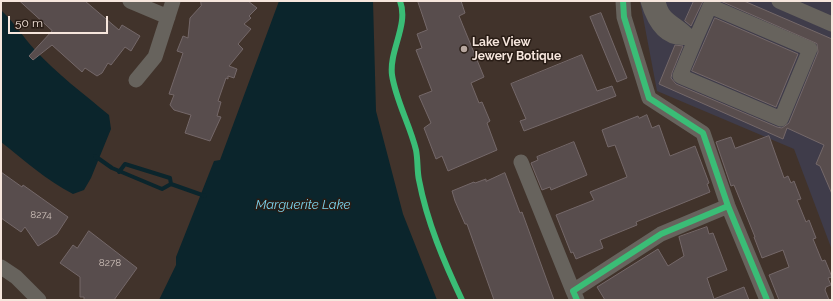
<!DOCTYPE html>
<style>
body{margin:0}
#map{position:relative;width:833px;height:301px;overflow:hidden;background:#41332b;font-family:Raleway,sans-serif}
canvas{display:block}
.frame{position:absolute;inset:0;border:2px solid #f6e6dd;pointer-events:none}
.scale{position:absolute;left:8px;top:16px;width:100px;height:18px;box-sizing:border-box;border:2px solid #f6e6dd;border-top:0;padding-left:5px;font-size:12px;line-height:14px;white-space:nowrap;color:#f6e6dd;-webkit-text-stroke:3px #281c15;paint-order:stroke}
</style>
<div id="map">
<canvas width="833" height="301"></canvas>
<div class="frame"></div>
<div class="scale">50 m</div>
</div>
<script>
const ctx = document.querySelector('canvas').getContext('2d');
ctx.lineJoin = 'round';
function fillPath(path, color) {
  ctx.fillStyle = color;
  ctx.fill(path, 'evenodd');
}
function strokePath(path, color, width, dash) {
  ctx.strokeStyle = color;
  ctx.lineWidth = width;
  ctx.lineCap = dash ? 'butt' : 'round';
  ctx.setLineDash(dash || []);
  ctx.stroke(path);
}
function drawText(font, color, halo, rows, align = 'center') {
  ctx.font = font + ' Raleway,sans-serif';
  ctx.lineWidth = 3;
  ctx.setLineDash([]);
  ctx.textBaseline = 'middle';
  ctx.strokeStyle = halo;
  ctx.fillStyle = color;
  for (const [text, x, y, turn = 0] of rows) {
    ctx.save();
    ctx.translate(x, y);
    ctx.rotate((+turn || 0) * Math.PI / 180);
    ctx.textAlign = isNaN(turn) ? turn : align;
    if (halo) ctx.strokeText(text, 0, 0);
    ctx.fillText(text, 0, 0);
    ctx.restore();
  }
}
fillPath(new Path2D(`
 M 640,1 L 832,1 L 832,250 L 794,149 L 657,91 Z`), '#3f3c4a');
fillPath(new Path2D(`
 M 279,1 L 373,1 L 376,111 L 403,214 L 437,300 L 159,300 L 176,265 L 176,257 L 214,161 L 220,160 Z
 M 1,10 C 14,22 23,37 35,50 C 57,74 84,94 109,115 L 111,129 L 91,178 L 84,190 L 73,194 C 46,180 24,160 1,142 Z`), '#0b252c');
strokePath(new Path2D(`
 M 95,156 L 112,168 L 162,189 L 171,184 L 205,196
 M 119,172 L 125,164 L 170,178 L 171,184`), '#0b252c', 4);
const building = new Path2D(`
 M 20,1 L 85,1 L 119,30 L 122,25 L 140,36 L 131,51 L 125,47 L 111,65 L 108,63 L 102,73 L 97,76 L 85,68 L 82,72 L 52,45 L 33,60 L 29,56 L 52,31 Z
 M 201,1 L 248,1 L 257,8 L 249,16 L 251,18 L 244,24 L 251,29 L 238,44 L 243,49 L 229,66 L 237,69 L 234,78 L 228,76 L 228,79 L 226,78 L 218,101 L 221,102 L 217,116 L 221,117 L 210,141 L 185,133 L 191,115 L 174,110 L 170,105 L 174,95 L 169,94 L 183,53 L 177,51 L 183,36 L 188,38 L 190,18 L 201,6 Z
 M 418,1 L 461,1 L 465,13 L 459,16 L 484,77 L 471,83 L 479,103 L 482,102 L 490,121 L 487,123 L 497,150 L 448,171 L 442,156 L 436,159 L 424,128 L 431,123 L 419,96 L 432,91 L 416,50 L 422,48 L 417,34 L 427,30 Z
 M 694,1 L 703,1 L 691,26 L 685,21 Z
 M 721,1 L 744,1 L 832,39 L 832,194 L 820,166 L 816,164 L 824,145 L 787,128 L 783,139 L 659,84 L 675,45 L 683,46 L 672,73 L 671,78 L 676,84 L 777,127 L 782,128 L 789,123 L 818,52 L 817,44 Z
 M 601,13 L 627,78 L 617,82 L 590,17 Z
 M 715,18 L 798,54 L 776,107 L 692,71 Z
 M 582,55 L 597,91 L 612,86 L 616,96 L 524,131 L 520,121 L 526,119 L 511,84 Z
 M 647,115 L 652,128 L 659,125 L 670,156 L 695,146 L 709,183 L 707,184 L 710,192 L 636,222 L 637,225 L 600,240 L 603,248 L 576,259 L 573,252 L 571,253 L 556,215 L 594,200 L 590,192 L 627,177 L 615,145 L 608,147 L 602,130 L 638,116 L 639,118 Z
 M 769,136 L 784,178 L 788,176 L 791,183 L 794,181 L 801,199 L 797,200 L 806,222 L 809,220 L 816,238 L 813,239 L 822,261 L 825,260 L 832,277 L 828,278 L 831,285 L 826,287 L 825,290 L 829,300 L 779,300 L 769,275 L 789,267 L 783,250 L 762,258 L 754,237 L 755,237 L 734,185 L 731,186 L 716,142 L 731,137 L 735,148 Z
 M 574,142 L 587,175 L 551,190 L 550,187 L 542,190 L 531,163 L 538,160 L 537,157 Z
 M 1,172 L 22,187 L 23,185 L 68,217 L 57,234 L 38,246 L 25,227 L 21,232 L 1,218 Z
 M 505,173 L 520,213 L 522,212 L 554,300 L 494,300 L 467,224 L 465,224 L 455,201 L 452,191 L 474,182 L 475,183 L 486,179 L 486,181 Z
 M 707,227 L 709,234 L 713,233 L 727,270 L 707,278 L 714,299 L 744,287 L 749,300 L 605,300 L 597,287 L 658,249 L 668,266 L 684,256 L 679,237 Z
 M 89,231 L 137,268 L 114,300 L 84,300 L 84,297 L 80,297 L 80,277 L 60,263 L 73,245 L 77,248 Z`);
fillPath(building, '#584d4d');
strokePath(building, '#746869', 1);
strokePath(new Path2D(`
 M 130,1 L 168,17
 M 623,1 L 624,17 L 649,98 L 703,133 L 728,206 L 767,300
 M 648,1 C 654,21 665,41 689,37 C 677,22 662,23 658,1
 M 779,1 L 832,24
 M 689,37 L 695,40 L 710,6 L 810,49 L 781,119 L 680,76 L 695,40
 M 136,80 L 155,57 L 173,1
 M 521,162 L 573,291
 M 1,267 L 16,277 L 39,300
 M 577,300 L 573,291 L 661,234 L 728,206`), '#67635d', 15);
strokePath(new Path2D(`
 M 400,1 C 409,25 389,50 392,75 C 396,101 410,125 416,150 C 418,160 417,171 419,180 C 427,222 444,262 462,300
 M 623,1 L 624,17 L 649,98 L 703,133 L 728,206 L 767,300
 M 577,300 L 573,291 L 661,234 L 728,206`), '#3abd76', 6);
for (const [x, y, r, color] of [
 [464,49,4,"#b7a79f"]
]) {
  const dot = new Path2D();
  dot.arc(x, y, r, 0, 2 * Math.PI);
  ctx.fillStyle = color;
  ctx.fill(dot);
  strokePath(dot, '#281c15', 1.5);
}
drawText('10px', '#cec0b9', null, [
 ["8274",41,215],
 ["8278",110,263]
]);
drawText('bold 12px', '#f6e6dd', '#281c15', [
 ["Lake View",472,42],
 ["Jewery Botique",472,56]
], 'left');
drawText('italic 13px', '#7bd4ed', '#281c15', [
 ["Marguerite Lake",303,205]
]);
</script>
